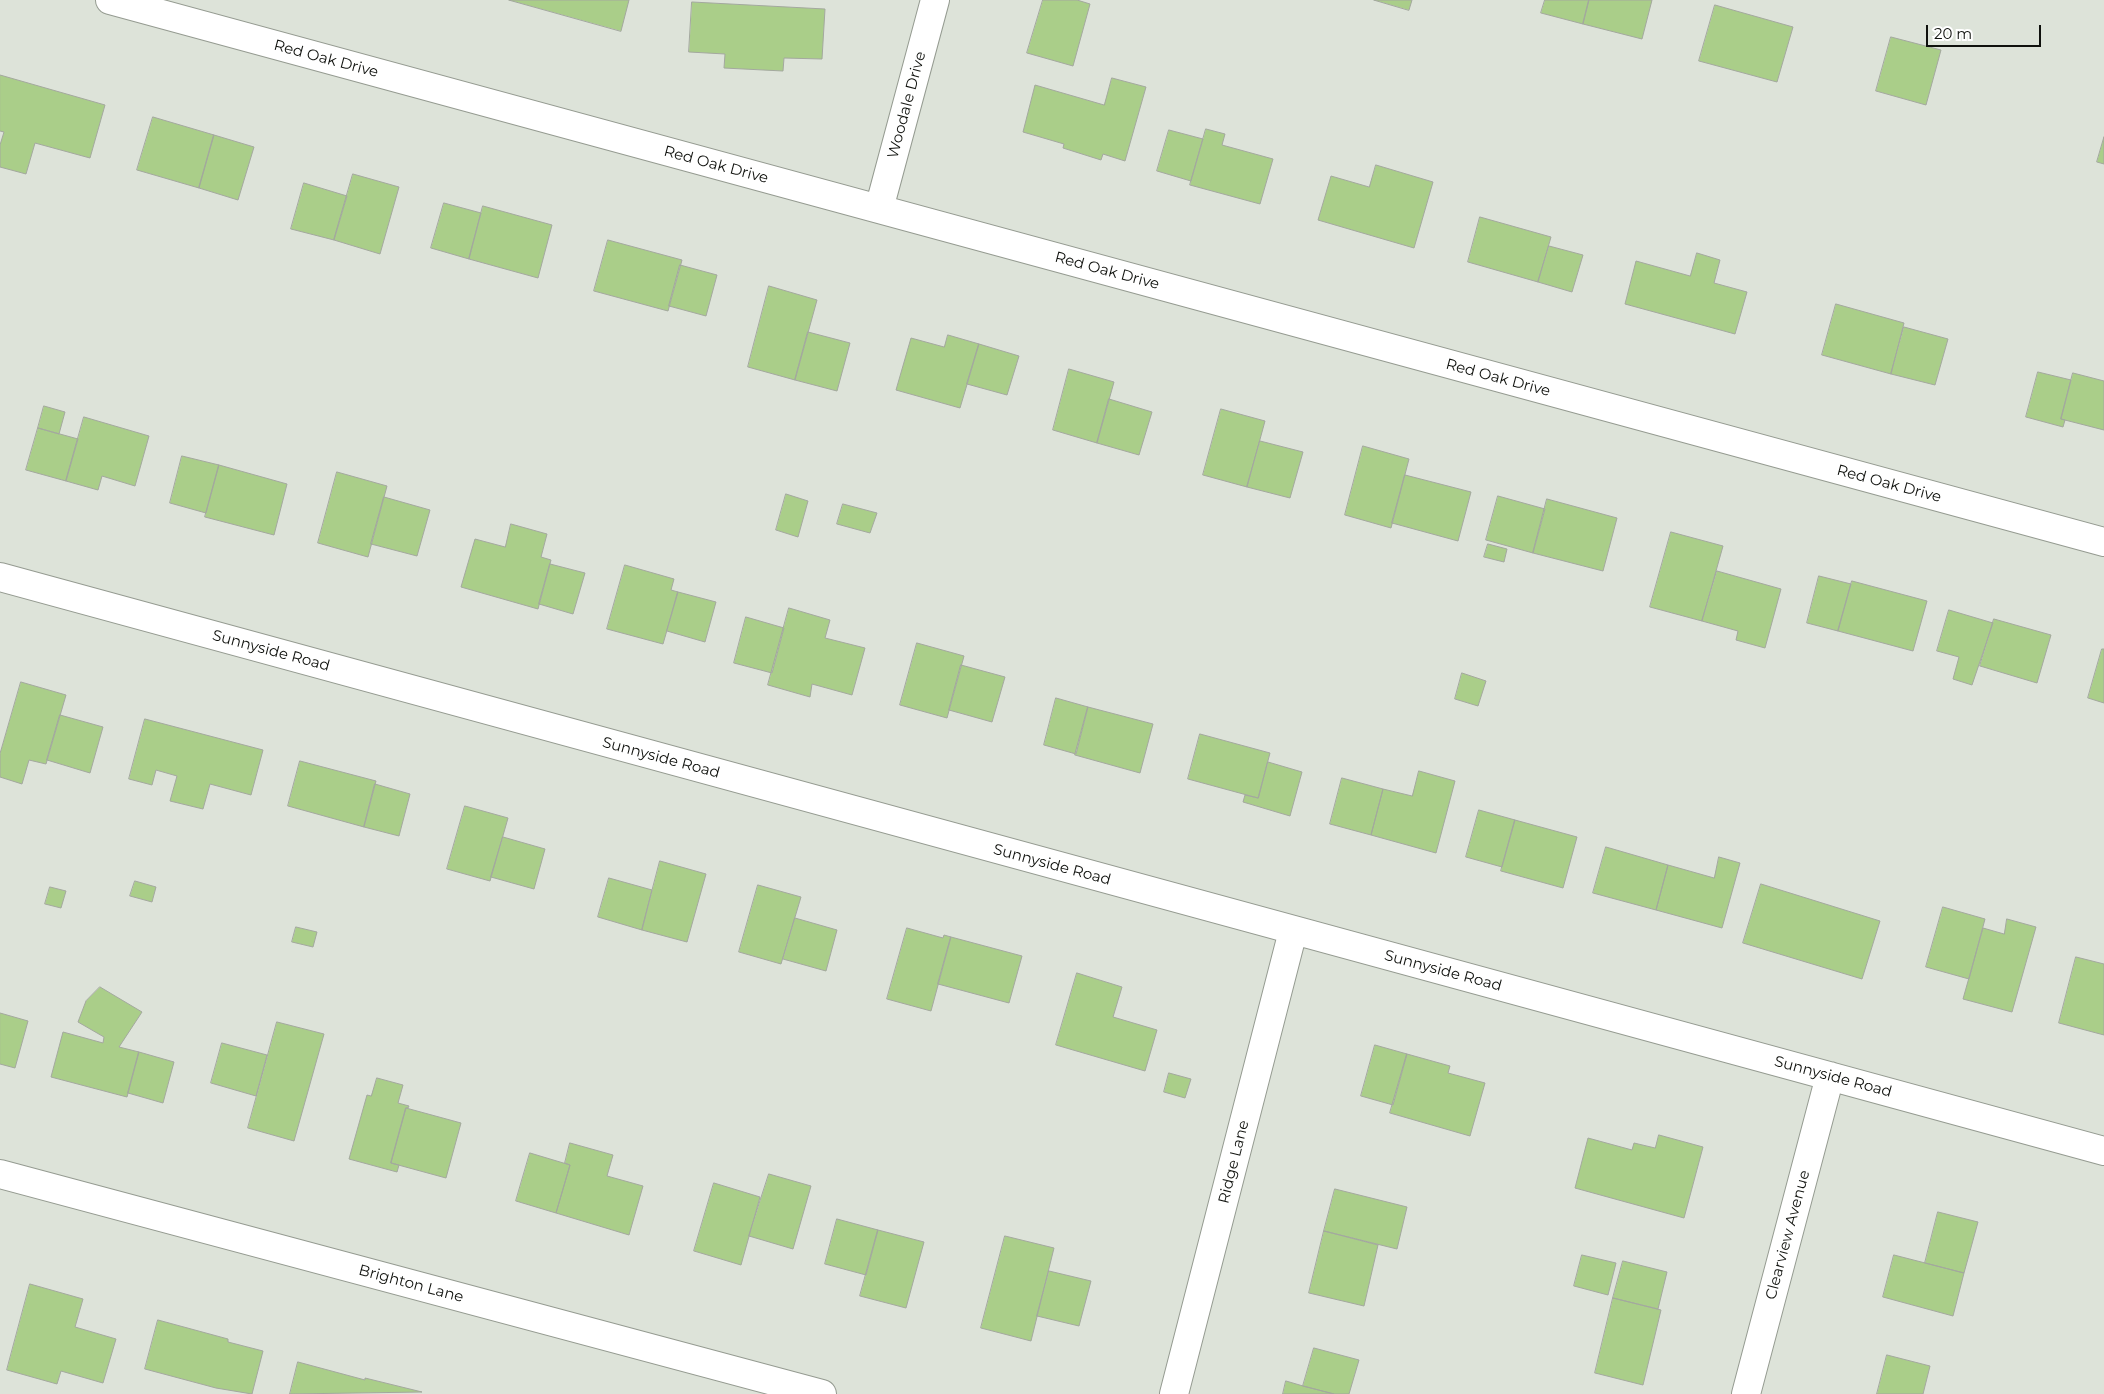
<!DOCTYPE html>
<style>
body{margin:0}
#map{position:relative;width:2104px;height:1394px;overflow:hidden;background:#dde3d9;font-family:Montserrat,sans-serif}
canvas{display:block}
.scale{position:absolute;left:1926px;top:25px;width:115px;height:22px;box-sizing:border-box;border:2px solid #0f110d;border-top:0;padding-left:6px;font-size:15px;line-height:18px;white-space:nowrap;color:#0f110d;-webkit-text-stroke:4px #fff;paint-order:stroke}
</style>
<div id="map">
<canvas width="2104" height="1394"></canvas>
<div class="scale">20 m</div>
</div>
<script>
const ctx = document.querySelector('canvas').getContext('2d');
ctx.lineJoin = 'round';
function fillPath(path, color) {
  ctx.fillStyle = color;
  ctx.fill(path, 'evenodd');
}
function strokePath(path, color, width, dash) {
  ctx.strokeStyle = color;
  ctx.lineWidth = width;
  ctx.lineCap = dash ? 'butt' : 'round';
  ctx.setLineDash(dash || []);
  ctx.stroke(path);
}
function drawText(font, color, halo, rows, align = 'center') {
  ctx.font = font + ' Montserrat,sans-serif';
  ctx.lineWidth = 4;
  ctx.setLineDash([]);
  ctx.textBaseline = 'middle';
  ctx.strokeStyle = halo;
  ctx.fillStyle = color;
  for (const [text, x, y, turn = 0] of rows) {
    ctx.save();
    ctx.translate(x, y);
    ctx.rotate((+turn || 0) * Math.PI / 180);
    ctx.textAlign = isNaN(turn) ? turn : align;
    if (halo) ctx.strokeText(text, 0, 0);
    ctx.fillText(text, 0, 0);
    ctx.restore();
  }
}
const building = new Path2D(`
 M 509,0 L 629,0 L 621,31 Z
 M 1043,0 L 1077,0 L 1090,4 L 1073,66 L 1027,53 Z
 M 1374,0 L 1412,0 L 1409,10 Z
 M 1545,0 L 1589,0 L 1583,24 L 1541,13 Z
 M 1589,0 L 1652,0 L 1642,39 L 1583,24 Z
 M 692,2 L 825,9 L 822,59 L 784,58 L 783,71 L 724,68 L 725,54 L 689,52 Z
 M 1715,5 L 1793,27 L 1777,82 L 1699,61 Z
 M 1891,37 L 1941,50 L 1926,105 L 1876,91 Z
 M 0,75 L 105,105 L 90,158 L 35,143 L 26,174 L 0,167 L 0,145 L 4,132 L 0,131 Z
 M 1112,78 L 1146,87 L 1125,161 L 1103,154 L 1101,160 L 1063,148 L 1064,144 L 1023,132 L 1035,85 L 1104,105 Z
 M 153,117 L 214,135 L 199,188 L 137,170 Z
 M 1206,129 L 1225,134 L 1222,145 L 1273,159 L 1260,204 L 1190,185 Z
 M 1169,130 L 1203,139 L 1191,181 L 1157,171 Z
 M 214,135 L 254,147 L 238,200 L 199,188 Z
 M 2104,137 L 2104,164 L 2097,162 Z
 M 1376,165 L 1433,182 L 1414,248 L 1318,220 L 1331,176 L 1369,187 Z
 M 353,174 L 399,187 L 380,254 L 334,240 Z
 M 304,183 L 347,196 L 334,240 L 291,229 Z
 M 444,203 L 481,213 L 469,259 L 431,248 Z
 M 483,206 L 552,225 L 538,278 L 469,259 Z
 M 1480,217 L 1551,237 L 1538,282 L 1468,262 Z
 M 608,240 L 682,260 L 668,311 L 594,291 Z
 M 1549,246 L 1583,255 L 1572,292 L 1538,282 Z
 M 1697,253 L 1720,260 L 1714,283 L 1747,292 L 1735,334 L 1625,304 L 1636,261 L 1690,276 Z
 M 680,265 L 717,275 L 706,316 L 669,306 Z
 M 769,286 L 817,300 L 795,380 L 748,367 Z
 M 1836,304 L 1904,323 L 1891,374 L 1822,355 Z
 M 1904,327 L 1948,339 L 1935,385 L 1891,374 Z
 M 808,332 L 850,343 L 837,391 L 795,380 Z
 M 948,335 L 979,344 L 960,408 L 896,390 L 911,338 L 944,347 Z
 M 979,344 L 1019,356 L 1007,395 L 967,384 Z
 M 1069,369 L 1114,382 L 1097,443 L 1053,430 Z
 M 2038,372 L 2071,380 L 2061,419 L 2065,420 L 2063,427 L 2026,417 Z
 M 2073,373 L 2104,381 L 2104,430 L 2061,419 Z
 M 1109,399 L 1152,412 L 1139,455 L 1097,443 Z
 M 44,406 L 65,412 L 59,434 L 38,428 Z
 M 1221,409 L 1265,421 L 1247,487 L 1203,475 Z
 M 84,417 L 149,436 L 135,486 L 102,476 L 98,490 L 66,481 Z
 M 38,428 L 78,439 L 66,481 L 26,470 Z
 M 1260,441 L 1303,452 L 1290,498 L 1247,487 Z
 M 1363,446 L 1409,459 L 1391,528 L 1345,515 Z
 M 182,456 L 219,465 L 206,513 L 170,503 Z
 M 219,465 L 287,484 L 274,535 L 205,517 Z
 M 337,472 L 387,486 L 368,557 L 318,543 Z
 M 1405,475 L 1471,492 L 1458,541 L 1392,523 Z
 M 786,494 L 808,501 L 798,537 L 776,530 Z
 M 1498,496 L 1545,509 L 1533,553 L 1486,540 Z
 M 384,497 L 430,510 L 417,556 L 371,544 Z
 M 1547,499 L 1617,518 L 1603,571 L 1533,553 Z
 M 843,504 L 877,513 L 870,533 L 837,524 Z
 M 511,524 L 547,534 L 541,557 L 551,560 L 538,609 L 461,587 L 475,539 L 505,547 Z
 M 1671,532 L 1723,546 L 1702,621 L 1650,607 Z
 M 1488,544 L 1507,549 L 1504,562 L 1484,557 Z
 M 550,564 L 585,573 L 573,614 L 539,604 Z
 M 625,565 L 674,579 L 671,590 L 678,592 L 663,644 L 607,629 Z
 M 1717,571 L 1781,589 L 1765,648 L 1736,640 L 1738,631 L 1702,621 Z
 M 1819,576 L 1851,584 L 1838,631 L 1807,623 Z
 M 1852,581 L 1927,601 L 1913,651 L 1838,631 Z
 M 678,592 L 716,602 L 705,642 L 667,631 Z
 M 789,608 L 830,620 L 825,638 L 865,648 L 852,695 L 812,684 L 810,697 L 768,685 Z
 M 1949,610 L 1993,623 L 1972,685 L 1953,679 L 1959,657 L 1937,651 Z
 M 746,617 L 784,628 L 772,673 L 734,663 Z
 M 1994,619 L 2051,635 L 2037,683 L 1980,666 Z
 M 917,643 L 964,656 L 947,718 L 900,705 Z
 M 2102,649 L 2104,649 L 2104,703 L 2088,698 Z
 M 961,665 L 1005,677 L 992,722 L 949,710 Z
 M 1462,673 L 1486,681 L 1478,706 L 1455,699 Z
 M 21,682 L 66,695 L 46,764 L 29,760 L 22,784 L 0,777 L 0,754 Z
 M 1056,698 L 1088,707 L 1076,754 L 1044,745 Z
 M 1088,707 L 1153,724 L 1140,773 L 1075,755 Z
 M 60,715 L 103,727 L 90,773 L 47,760 Z
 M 145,719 L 263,750 L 251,795 L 210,784 L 203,809 L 170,801 L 177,776 L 156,770 L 152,785 L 129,779 Z
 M 1200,734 L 1270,753 L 1258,798 L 1188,779 Z
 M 300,761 L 376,781 L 364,827 L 288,806 Z
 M 1268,762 L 1302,772 L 1290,816 L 1243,802 L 1245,795 L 1258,798 Z
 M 1419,771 L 1455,781 L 1436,853 L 1371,835 L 1383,789 L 1412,796 Z
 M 1342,778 L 1383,789 L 1371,835 L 1330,824 Z
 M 375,784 L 410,794 L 399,836 L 364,827 Z
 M 465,806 L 508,818 L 490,881 L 447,869 Z
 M 1479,810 L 1515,820 L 1502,867 L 1466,857 Z
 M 1515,820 L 1577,837 L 1563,888 L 1501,871 Z
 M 503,837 L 545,849 L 534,889 L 491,877 Z
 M 1606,847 L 1668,865 L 1656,910 L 1593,893 Z
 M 1719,857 L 1740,863 L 1722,928 L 1656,910 L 1668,865 L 1714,878 Z
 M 660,861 L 706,874 L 687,942 L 642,930 Z
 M 609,878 L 652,890 L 642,930 L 598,917 Z
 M 135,881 L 156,887 L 152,902 L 130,896 Z
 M 1761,884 L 1880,921 L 1862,979 L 1743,943 Z
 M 758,885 L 801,897 L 781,964 L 739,952 Z
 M 50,887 L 66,891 L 61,908 L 45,904 Z
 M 1943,907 L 1985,919 L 1969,979 L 1926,967 Z
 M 795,918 L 837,930 L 826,971 L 783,959 Z
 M 2007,919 L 2036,927 L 2012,1012 L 1963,999 L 1983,928 L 2004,934 Z
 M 296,927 L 317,932 L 313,947 L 292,942 Z
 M 907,928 L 943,938 L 944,935 L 951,937 L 931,1011 L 887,999 Z
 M 951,937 L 1022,956 L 1009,1003 L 938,984 Z
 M 2076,957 L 2104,964 L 2104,1035 L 2059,1023 Z
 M 1077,973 L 1122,987 L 1113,1017 L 1157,1030 L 1145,1071 L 1056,1045 Z
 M 100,987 L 142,1012 L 119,1047 L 139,1052 L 127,1097 L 51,1077 L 63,1032 L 103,1043 L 104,1037 L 78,1022 L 86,1001 Z
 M 0,1013 L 28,1021 L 15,1068 L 0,1064 Z
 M 277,1022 L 324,1034 L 294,1141 L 248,1128 Z
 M 222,1043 L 267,1055 L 256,1096 L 211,1083 Z
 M 1375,1045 L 1407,1054 L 1393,1105 L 1361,1096 Z
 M 139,1052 L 174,1062 L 163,1103 L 128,1093 Z
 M 1407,1054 L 1450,1066 L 1448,1073 L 1485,1083 L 1470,1136 L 1390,1113 Z
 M 1169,1073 L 1191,1079 L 1185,1098 L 1164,1092 Z
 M 377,1078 L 403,1085 L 398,1103 L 409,1106 L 408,1108 L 406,1108 L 391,1163 L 399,1165 L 397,1172 L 349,1159 L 367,1095 L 371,1096 Z
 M 406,1108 L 461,1123 L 446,1178 L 391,1163 Z
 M 1659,1135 L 1703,1147 L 1684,1218 L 1575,1188 L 1588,1138 L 1632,1150 L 1634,1143 L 1655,1148 Z
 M 570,1143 L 613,1155 L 607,1176 L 643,1186 L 629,1235 L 556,1213 L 570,1165 L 565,1163 Z
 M 530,1153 L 570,1165 L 556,1213 L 516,1201 Z
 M 769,1174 L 811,1186 L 793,1249 L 749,1236 Z
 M 714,1183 L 760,1197 L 741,1265 L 694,1251 Z
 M 1335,1189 L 1407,1207 L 1397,1249 L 1324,1231 Z
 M 1938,1212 L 1978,1222 L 1964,1273 L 1925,1263 Z
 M 837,1219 L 878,1230 L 866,1275 L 825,1264 Z
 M 878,1230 L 924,1242 L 906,1308 L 860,1296 Z
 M 1324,1231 L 1378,1245 L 1364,1306 L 1309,1293 Z
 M 1005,1236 L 1054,1248 L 1031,1341 L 981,1328 Z
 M 1582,1255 L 1616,1263 L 1608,1295 L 1574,1286 Z
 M 1894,1255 L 1964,1273 L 1953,1316 L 1883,1297 Z
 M 1623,1261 L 1667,1272 L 1658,1309 L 1613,1298 Z
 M 1049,1271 L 1091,1281 L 1079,1326 L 1037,1316 Z
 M 30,1284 L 83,1299 L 75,1327 L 116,1339 L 103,1383 L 61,1371 L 57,1384 L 7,1370 Z
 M 1613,1298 L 1661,1310 L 1643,1385 L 1595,1373 Z
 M 158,1320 L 228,1339 L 228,1342 L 263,1351 L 252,1394 L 216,1388 L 145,1369 Z
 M 1314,1348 L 1359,1360 L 1349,1394 L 1334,1394 L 1303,1386 Z
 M 1887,1355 L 1930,1366 L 1923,1394 L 1877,1394 Z
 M 298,1362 L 365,1380 L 365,1378 L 422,1392 L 290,1394 Z
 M 1286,1381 L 1303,1386 L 1334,1394 L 1283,1394 Z`);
fillPath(building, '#aace89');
strokePath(building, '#a3a89e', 1);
const minor = new Path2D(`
 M 110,0 L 2104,542
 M 879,209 L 935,0
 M 0,577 L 2104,1151
 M 0,1174 L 822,1394
 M 1174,1394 L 1293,931
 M 1746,1394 L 1830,1076`);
strokePath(minor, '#959b91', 30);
strokePath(minor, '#fff', 28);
drawText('15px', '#0f110d', '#fff', [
 ["Red Oak Drive",326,59,15],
 ["Woodale Drive",907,105,-75],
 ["Red Oak Drive",716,165,15],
 ["Red Oak Drive",1107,271,15],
 ["Red Oak Drive",1498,378,15],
 ["Red Oak Drive",1889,484,15],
 ["Sunnyside Road",271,651,15],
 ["Sunnyside Road",661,758,15],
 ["Sunnyside Road",1052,865,15],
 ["Sunnyside Road",1443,971,15],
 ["Sunnyside Road",1833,1077,15],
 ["Ridge Lane",1234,1162,-76],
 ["Clearview Avenue",1788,1235,-75],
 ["Brighton Lane",411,1284,15]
]);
</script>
